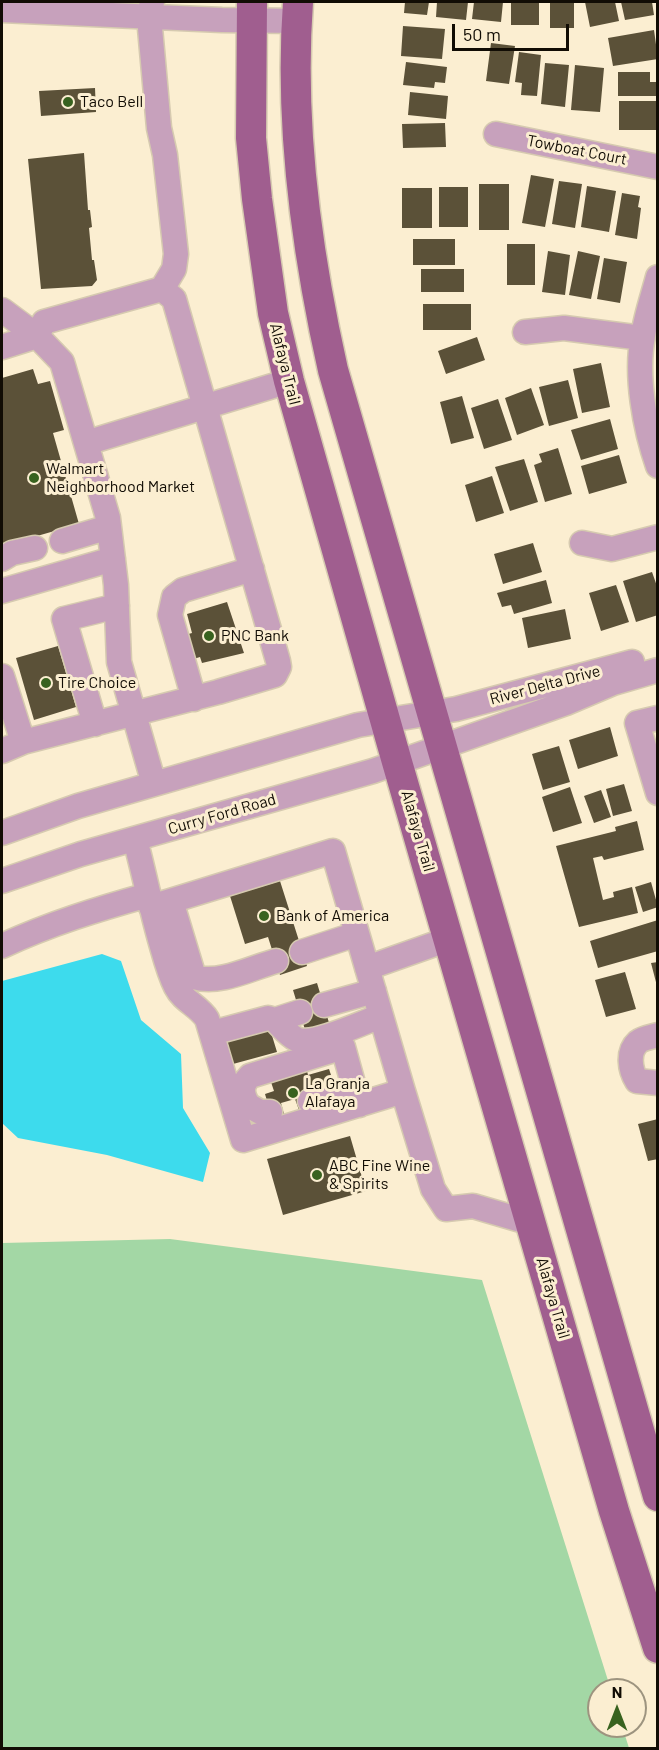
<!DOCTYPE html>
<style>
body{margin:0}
#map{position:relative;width:659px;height:1750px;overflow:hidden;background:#fbeed1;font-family:Barlow,sans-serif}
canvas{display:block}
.frame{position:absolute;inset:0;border:3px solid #110c04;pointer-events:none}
.north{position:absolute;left:587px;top:1678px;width:60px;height:60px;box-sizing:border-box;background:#fbeed1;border:2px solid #9d947f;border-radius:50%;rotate:0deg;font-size:16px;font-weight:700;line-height:24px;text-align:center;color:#110c04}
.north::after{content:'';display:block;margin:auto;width:21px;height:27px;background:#38621f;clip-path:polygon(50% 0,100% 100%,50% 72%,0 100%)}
.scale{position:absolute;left:452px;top:24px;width:117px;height:27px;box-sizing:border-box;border:3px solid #110c04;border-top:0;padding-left:8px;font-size:18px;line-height:21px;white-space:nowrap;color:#110c04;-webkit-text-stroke:4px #fbeed1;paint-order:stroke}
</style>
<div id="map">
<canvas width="659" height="1750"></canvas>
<div class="frame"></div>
<div class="north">N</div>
<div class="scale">50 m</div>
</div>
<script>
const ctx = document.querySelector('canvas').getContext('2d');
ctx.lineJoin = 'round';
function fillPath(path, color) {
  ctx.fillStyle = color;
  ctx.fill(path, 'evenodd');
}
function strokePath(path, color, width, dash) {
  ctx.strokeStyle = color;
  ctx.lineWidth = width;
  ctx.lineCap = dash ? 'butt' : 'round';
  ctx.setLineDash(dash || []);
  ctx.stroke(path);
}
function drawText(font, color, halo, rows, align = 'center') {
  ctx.font = font + ' Barlow,sans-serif';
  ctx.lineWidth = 6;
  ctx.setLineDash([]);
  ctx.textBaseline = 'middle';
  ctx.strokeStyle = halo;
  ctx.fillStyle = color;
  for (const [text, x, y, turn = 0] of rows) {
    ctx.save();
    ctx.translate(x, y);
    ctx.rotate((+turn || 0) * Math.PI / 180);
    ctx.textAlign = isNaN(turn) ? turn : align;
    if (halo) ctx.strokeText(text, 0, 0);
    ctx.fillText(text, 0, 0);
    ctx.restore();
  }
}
fillPath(new Path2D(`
 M 170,1239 L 482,1280 L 611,1690 L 599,1690 L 599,1726 L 622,1726 L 629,1748 L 2,1748 L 2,1243 Z`), '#a3d7a5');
fillPath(new Path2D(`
 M 102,954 L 121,961 L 141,1020 L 181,1054 L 183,1108 L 210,1153 L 203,1182 L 107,1155 L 18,1138 L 2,1123 L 2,981 Z`), '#3ddbed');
fillPath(new Path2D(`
 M 405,2 L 429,2 L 427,15 L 404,13 Z
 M 437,2 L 468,2 L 466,20 L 436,17 Z
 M 474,2 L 503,2 L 501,22 L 472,19 Z
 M 511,2 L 539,2 L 539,25 L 511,25 Z
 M 550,2 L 574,2 L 574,28 L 550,28 Z
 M 585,2 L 615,2 L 619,21 L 590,27 Z
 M 621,2 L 652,2 L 654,15 L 625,20 Z
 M 403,26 L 445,29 L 442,59 L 401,56 Z
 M 654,30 L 658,59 L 613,66 L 608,38 Z
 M 491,43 L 515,46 L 509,84 L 486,81 Z
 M 519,52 L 541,55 L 537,96 L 521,95 L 522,83 L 515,82 Z
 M 406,62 L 447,67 L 445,83 L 435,82 L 434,88 L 403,85 Z
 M 545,63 L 569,65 L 565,107 L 541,104 Z
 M 575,65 L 604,68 L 600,112 L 571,110 Z
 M 618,72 L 650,72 L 650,82 L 658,82 L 658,96 L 618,96 Z
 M 95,88 L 96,112 L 41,116 L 39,91 Z
 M 410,92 L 448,96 L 446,119 L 408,115 Z
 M 619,101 L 658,101 L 658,130 L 619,130 Z
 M 445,123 L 446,147 L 403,148 L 402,124 Z
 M 84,153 L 88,210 L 90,210 L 92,227 L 89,228 L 92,260 L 94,260 L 97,280 L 92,286 L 41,289 L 28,159 Z
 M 531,175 L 554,179 L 545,227 L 522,223 Z
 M 559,181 L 582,184 L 575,228 L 552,224 Z
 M 479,184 L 509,184 L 509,230 L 479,230 Z
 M 587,186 L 616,191 L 609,232 L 581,227 Z
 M 439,187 L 468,187 L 468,227 L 439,227 Z
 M 402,188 L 432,188 L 432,228 L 402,228 Z
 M 622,193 L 640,196 L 638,207 L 641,208 L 637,239 L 615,235 Z
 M 413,239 L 455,239 L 455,265 L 413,265 Z
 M 507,244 L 535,244 L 535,285 L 507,285 Z
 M 548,251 L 570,255 L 565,295 L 542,292 Z
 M 578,251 L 600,256 L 591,299 L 569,295 Z
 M 604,258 L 627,262 L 620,303 L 597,299 Z
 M 421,269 L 464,269 L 464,292 L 421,292 Z
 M 423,304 L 471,304 L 471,330 L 423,330 Z
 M 477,337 L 485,360 L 446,374 L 438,351 Z
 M 601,363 L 610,407 L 582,413 L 573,369 Z
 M 33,369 L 38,384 L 50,381 L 64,430 L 53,433 L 79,524 L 2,546 L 2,378 Z
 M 568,380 L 578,418 L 549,426 L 539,387 Z
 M 531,388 L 544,425 L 517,435 L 505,398 Z
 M 462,396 L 474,438 L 451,444 L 440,402 Z
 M 498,399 L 512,440 L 484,449 L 471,408 Z
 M 610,419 L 618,449 L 581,460 L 571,430 Z
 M 558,448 L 572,494 L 545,502 L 534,465 L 542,462 L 539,454 Z
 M 619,455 L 627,483 L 589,494 L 581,466 Z
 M 524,459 L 538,502 L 510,511 L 495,467 Z
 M 492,476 L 504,513 L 476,522 L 465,485 Z
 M 533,543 L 542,572 L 503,584 L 494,554 Z
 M 652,572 L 658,589 L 658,615 L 636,622 L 623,581 Z
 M 546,580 L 552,603 L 514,614 L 511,605 L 502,607 L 497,593 Z
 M 616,585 L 629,622 L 601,631 L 589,593 Z
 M 227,602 L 244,653 L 202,663 L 200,657 L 174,665 L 167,640 L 192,633 L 187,614 Z
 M 565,609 L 571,639 L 528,648 L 522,618 Z
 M 58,646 L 76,707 L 34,720 L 16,658 Z
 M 610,727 L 618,756 L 578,769 L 569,740 Z
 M 559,746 L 570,782 L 543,790 L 532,754 Z
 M 624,784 L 632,811 L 613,816 L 606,789 Z
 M 570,787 L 582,823 L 553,832 L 542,797 Z
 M 601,790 L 611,817 L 594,823 L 584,796 Z
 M 637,821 L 644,850 L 604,860 L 602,856 L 593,858 L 603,900 L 614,897 L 613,892 L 632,887 L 638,913 L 579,927 L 556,846 L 616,831 L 615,827 Z
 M 280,881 L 307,966 L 280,975 L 268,937 L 245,944 L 230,896 Z
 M 651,882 L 658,907 L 643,912 L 635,887 Z
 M 658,920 L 658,951 L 598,968 L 590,941 Z
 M 658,962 L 658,986 L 657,986 L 651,963 Z
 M 625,972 L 636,1009 L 606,1017 L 595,980 Z
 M 317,983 L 330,1026 L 306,1033 L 293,990 Z
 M 270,1029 L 277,1052 L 233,1064 L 227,1041 Z
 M 329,1069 L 335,1087 L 311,1106 L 299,1110 L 295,1099 L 281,1103 L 284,1114 L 272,1118 L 265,1094 L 274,1091 L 271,1082 L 307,1071 L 308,1075 Z
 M 658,1119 L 658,1159 L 648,1161 L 638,1124 Z
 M 350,1136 L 366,1191 L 283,1215 L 267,1159 Z`), '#5b5138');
const minor = new Path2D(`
 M 2,10 L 222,20 L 297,21
 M 496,134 L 658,167
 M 658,277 C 653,296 646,316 643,336 C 635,375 645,429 658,466
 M 2,310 L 37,336 L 62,362 L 108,518 L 116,585 L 119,662 L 154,784
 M 525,332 L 564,328 L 642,338
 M 2,347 L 37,336 L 44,322 L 162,289 L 174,269 L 176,254 L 165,155 L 159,128 L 149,17 L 152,2
 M 86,443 L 289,381
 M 62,541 L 109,527
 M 582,543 L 612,549 L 658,537
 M 2,559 L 12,553 L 35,548
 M 2,591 L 113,559
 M 2,676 L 23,742
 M 194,699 L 170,615 L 174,597 L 183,590 L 252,569
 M 658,718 L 637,723 L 658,793
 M 95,724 L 64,619 L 117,606
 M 2,751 L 23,742 L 218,692 L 275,675 L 279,667 L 278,661 L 174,299 L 162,289
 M 2,833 L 78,806 L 358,725 L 456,709 L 632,662
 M 135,839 C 144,873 151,908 161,943 C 165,957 169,973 176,987 C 183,1001 199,1006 207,1019 L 243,1140 L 403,1091 L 333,851 L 151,907
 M 2,881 L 81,854 L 373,771 L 566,703 L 613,683 L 658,670
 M 171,901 L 194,977 C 219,985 251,968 276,961
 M 2,946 C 49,924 98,909 148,895
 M 302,952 L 357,934
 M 367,968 L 449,939
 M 324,1005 L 374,991
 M 275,1020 C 281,1026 288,1035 296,1039 C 313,1047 363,1022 381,1016
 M 212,1033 L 268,1018 L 275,1020 L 300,1012
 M 658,1035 C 651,1037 643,1038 638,1042 C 627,1052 630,1070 637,1081 L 658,1083
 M 403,1091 L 433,1189 L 446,1209 L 473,1206 L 531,1223
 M 310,1101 L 354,1087
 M 270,1112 L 260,1112 L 248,1105 C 242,1094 240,1086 250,1076 L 343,1047 L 359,1105`);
const major = new Path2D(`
 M 252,2 L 251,138 L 257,199 L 273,313 L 289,381 L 397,762 L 614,1511 L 658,1648
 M 298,2 C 289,125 306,250 333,370 L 658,1496`);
strokePath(minor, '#d6cab0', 27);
strokePath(major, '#d6cab0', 33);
strokePath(minor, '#c7a1bc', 24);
strokePath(major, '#a05e8f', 30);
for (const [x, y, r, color] of [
 [68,102,6,"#38621f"],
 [34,478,6,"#38621f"],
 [209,636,6,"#38621f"],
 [46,683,6,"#38621f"],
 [264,916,6,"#38621f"],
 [293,1093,6,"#38621f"],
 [317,1175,6,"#38621f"]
]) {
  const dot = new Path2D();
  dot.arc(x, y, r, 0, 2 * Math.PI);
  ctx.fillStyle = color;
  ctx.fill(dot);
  strokePath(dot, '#fbeed1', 2);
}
drawText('16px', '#110c04', '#fbeed1', [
 ["Taco Bell",80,102],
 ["Walmart",46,469],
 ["Neighborhood Market",46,487],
 ["PNC Bank",221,636],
 ["Tire Choice",58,683],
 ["Bank of America",276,916],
 ["La Granja",305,1084],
 ["Alafaya",305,1102],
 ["ABC Fine Wine",329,1166],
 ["& Spirits",329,1184]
], 'left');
drawText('16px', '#110c04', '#fbeed1', [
 ["Towboat Court",577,150,11],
 ["Alafaya Trail",285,364,76],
 ["River Delta Drive",545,685,-15],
 ["Curry Ford Road",222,814,-16],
 ["Alafaya Trail",418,831,74],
 ["Alafaya Trail",553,1298,74]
]);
</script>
